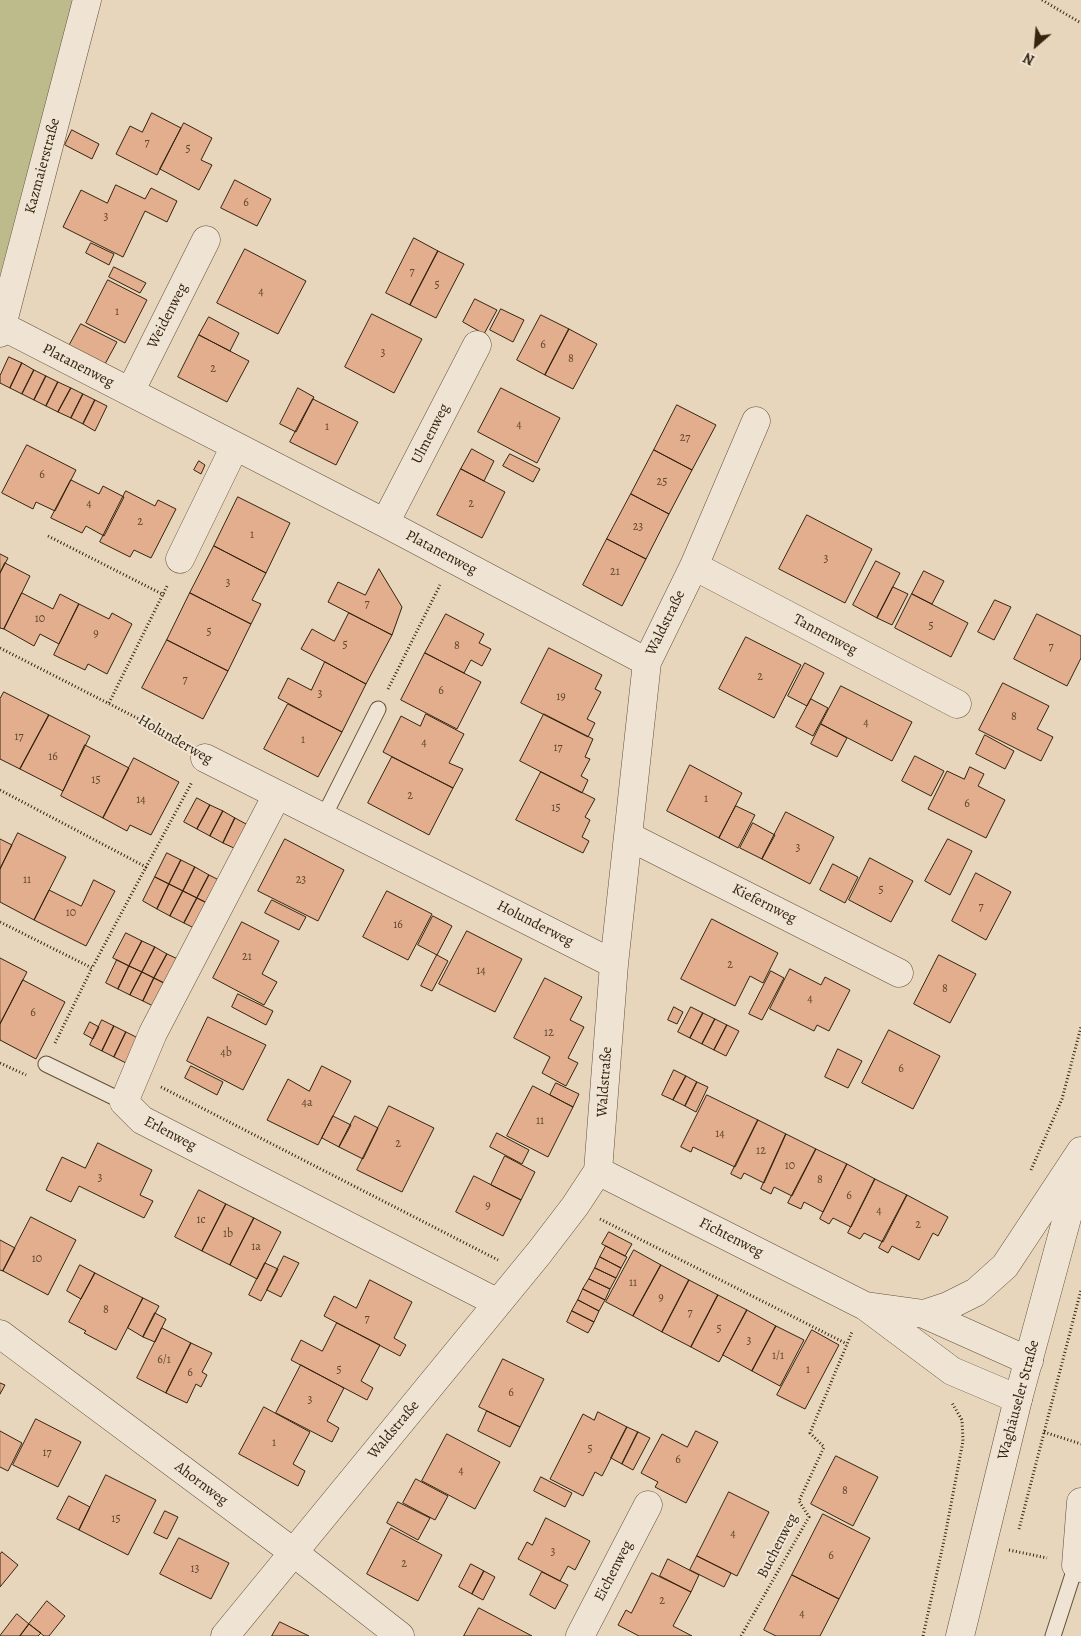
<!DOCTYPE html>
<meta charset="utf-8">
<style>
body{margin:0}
#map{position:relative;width:1081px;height:1636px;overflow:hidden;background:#e7d5bc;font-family:Alegreya,serif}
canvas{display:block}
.north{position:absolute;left:1011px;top:20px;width:50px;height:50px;-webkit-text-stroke:4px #efe4d3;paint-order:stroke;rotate:207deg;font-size:14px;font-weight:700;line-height:20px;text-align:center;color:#35240f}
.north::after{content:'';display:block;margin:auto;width:18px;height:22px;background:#35240f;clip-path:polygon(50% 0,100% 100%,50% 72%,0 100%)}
</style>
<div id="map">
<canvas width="1081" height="1636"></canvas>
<div class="north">N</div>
</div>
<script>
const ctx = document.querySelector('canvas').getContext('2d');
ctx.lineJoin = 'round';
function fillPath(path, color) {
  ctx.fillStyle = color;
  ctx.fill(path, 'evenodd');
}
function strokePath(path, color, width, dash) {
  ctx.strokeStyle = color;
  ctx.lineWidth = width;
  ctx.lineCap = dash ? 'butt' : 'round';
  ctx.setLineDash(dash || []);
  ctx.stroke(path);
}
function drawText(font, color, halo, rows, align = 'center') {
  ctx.font = font + ' Alegreya,serif';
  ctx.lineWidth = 4;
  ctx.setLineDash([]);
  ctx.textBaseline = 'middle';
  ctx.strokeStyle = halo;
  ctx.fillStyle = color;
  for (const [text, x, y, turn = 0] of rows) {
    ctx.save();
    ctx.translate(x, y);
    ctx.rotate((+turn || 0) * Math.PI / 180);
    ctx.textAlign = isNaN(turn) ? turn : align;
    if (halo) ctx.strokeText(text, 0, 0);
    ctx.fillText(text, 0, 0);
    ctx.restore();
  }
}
fillPath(new Path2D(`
 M 0,0 L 78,0 L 0,276 Z`), '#bdbb8c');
const building = new Path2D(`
 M 152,113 L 181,128 L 157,175 L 116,154 L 130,126 L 142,132 Z
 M 184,123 L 212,138 L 201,160 L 212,165 L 199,190 L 160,169 Z
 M 72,130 L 99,144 L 92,159 L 65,145 Z
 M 235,180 L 271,199 L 257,226 L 221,208 Z
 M 116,185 L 145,199 L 151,188 L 177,201 L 167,222 L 145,211 L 123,257 L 63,227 L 81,190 L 107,203 Z
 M 414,238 L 438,251 L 410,305 L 386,293 Z
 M 91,243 L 114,254 L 109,265 L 86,253 Z
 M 245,249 L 306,281 L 278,334 L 217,303 Z
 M 438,251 L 464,264 L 436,318 L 410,305 Z
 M 114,267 L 146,283 L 140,293 L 109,277 Z
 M 108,280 L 147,300 L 125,343 L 86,323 Z
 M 475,299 L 497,310 L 484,334 L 463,322 Z
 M 501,309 L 524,320 L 513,342 L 490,330 Z
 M 372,314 L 422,339 L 394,393 L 345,367 Z
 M 541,315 L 569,329 L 545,375 L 517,360 Z
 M 209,317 L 239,333 L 230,351 L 199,335 Z
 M 81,324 L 117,342 L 105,364 L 69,346 Z
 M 569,329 L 597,344 L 573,389 L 545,375 Z
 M 199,335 L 249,361 L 227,402 L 178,377 Z
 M 9,357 L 22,363 L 10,388 L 0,383 L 0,376 Z
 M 22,363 L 34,370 L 22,394 L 10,388 Z
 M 34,370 L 46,376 L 34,400 L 22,394 Z
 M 46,376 L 58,382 L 46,406 L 34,400 Z
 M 58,382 L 71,388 L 58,412 L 46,406 Z
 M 71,388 L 83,394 L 71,418 L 58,412 Z
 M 298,388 L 314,397 L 296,432 L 280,424 Z
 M 501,388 L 560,418 L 537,463 L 478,432 Z
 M 83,394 L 95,400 L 83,424 L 71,418 Z
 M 313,399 L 358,422 L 336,465 L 290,442 Z
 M 95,400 L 107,406 L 95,431 L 83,424 Z
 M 677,405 L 716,425 L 692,470 L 654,450 Z
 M 27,445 L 76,470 L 55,511 L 36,502 L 33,509 L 2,493 Z
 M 472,449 L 494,461 L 484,481 L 461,469 Z
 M 654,450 L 692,470 L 669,514 L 631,494 Z
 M 510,454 L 540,469 L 533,482 L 503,466 Z
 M 199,461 L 205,465 L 201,474 L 194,470 Z
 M 461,469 L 505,492 L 482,538 L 437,515 Z
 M 71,480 L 99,494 L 103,486 L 124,497 L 104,536 L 86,526 L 82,533 L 51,518 Z
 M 126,491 L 155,506 L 158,500 L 176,509 L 151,558 L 134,550 L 130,557 L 100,542 Z
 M 631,494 L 669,514 L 646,559 L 607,539 Z
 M 238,497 L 290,523 L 266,573 L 214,546 Z
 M 807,515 L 872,549 L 845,603 L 779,569 Z
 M 607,539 L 646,559 L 622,606 L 583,585 Z
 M 214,546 L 266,573 L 252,600 L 261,604 L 251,624 L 190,593 Z
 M 0,554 L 8,558 L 0,573 Z
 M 876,561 L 900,573 L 877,618 L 853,605 Z
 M 5,563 L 30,576 L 4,629 L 0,628 L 0,573 Z
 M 379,569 L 402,607 L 392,635 L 328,602 L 338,582 L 365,595 Z
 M 924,571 L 944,581 L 932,604 L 912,594 Z
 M 893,587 L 908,594 L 892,625 L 877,618 Z
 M 22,593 L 53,609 L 60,594 L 79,604 L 59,644 L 40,634 L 34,646 L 4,629 Z
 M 190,593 L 251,624 L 228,671 L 167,640 Z
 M 912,594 L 968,623 L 951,657 L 895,628 Z
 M 995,600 L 1011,607 L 994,640 L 978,632 Z
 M 79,604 L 109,619 L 112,613 L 132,624 L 107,674 L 88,664 L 85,670 L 54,655 Z
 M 349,613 L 392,635 L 366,684 L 301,649 L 312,629 L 334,641 Z
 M 446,614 L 484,634 L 479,643 L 491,649 L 482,666 L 471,660 L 464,673 L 425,653 Z
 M 1037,614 L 1081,636 L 1081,658 L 1067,686 L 1014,659 Z
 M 746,637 L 801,665 L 774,718 L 719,689 Z
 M 167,640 L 228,671 L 203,719 L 142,688 Z
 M 549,648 L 602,675 L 595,689 L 601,692 L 587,719 L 595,723 L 588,737 L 521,703 Z
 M 425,653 L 481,682 L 457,729 L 401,700 Z
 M 325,662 L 366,684 L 342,732 L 278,698 L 288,678 L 311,690 Z
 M 805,663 L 824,673 L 807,706 L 788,696 Z
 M 1003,683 L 1049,706 L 1037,729 L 1053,737 L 1041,761 L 979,730 Z
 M 841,686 L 912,722 L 892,761 L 821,724 Z
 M 4,692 L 49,715 L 20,769 L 0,759 L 0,699 Z
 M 811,699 L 828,708 L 813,736 L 796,727 Z
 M 288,704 L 342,732 L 318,777 L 264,749 Z
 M 426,714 L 464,734 L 449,763 L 463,769 L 453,788 L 383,752 L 401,716 L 420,726 Z
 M 544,714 L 593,739 L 585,757 L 590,759 L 581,776 L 588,780 L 582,793 L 520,761 Z
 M 49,715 L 90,736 L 63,791 L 20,769 Z
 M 821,724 L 847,738 L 837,757 L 811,744 Z
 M 985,735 L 1014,751 L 1005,769 L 976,754 Z
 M 85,745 L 129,768 L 103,818 L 61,796 Z
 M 915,756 L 944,771 L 931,796 L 902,781 Z
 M 392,757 L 453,788 L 429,835 L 368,803 Z
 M 134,758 L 179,782 L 151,835 L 130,825 L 127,831 L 103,818 Z
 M 690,765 L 742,793 L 719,838 L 667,811 Z
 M 970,767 L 984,774 L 978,786 L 1005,800 L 986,838 L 928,809 L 947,771 L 964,779 Z
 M 541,772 L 595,799 L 585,817 L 590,820 L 582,837 L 589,841 L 583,853 L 516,820 Z
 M 197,798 L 210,805 L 197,829 L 184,822 Z
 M 210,805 L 223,811 L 210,836 L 197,829 Z
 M 736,806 L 755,815 L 738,848 L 719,838 Z
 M 223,811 L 235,818 L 223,843 L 210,836 Z
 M 786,812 L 834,837 L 810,884 L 762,859 Z
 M 235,818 L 248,825 L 236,849 L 223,843 Z
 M 753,823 L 775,835 L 762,859 L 740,848 Z
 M 18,833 L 66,857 L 34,920 L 0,902 L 0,869 Z
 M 0,839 L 12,845 L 0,869 Z
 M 285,839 L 344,870 L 318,921 L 258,891 Z
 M 948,839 L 972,851 L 950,895 L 925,881 Z
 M 167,853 L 181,860 L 169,884 L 155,877 Z
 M 870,858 L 913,881 L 891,922 L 849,900 Z
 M 181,860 L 195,867 L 183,891 L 169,884 Z
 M 833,864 L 858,877 L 845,903 L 820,890 Z
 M 195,867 L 209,875 L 197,898 L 183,891 Z
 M 976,873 L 1011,892 L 986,940 L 952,921 Z
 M 209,875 L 223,882 L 211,905 L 197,898 Z
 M 155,877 L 169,884 L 157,909 L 143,901 Z
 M 94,880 L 115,891 L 86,946 L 34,920 L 49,890 L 81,906 Z
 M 169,884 L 183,891 L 170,916 L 157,909 Z
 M 183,891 L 197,898 L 184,923 L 170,916 Z
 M 387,891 L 432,914 L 408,960 L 363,937 Z
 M 197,898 L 211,905 L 198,930 L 184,923 Z
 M 272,900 L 306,917 L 299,930 L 265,913 Z
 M 433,916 L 452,926 L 437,955 L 418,945 Z
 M 712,919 L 778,953 L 763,983 L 750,976 L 735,1006 L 681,979 Z
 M 242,922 L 279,941 L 262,974 L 277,982 L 264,1005 L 213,978 Z
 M 467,931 L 522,959 L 495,1012 L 439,984 Z
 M 126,933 L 142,941 L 129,966 L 113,958 Z
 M 142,941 L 155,947 L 142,972 L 129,966 Z
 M 155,947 L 167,954 L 154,978 L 142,972 Z
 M 167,954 L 180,960 L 168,985 L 154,978 Z
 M 437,955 L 448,961 L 432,991 L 421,986 Z
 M 939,955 L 976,974 L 950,1023 L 914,1004 Z
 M 0,958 L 27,972 L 0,1024 Z
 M 117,960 L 129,966 L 118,989 L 106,983 Z
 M 129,966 L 142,972 L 130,995 L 118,989 Z
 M 790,969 L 821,985 L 825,977 L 850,990 L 829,1031 L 817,1025 L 814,1031 L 770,1009 Z
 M 771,971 L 784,978 L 762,1020 L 749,1014 Z
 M 142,972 L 154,978 L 143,1001 L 130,995 Z
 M 154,978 L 166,984 L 155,1007 L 143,1001 Z
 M 545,978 L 582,997 L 570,1020 L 584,1027 L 568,1058 L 578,1063 L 566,1086 L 542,1073 L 550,1057 L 514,1038 Z
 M 23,980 L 65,1002 L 36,1059 L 0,1040 L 0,1024 Z
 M 238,994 L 273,1011 L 266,1025 L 232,1007 Z
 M 674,1007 L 683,1012 L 677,1024 L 668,1020 Z
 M 691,1007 L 703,1013 L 690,1038 L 678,1032 Z
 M 703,1013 L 715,1019 L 702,1044 L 690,1038 Z
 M 208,1017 L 266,1045 L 243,1090 L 187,1061 Z
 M 715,1019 L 727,1025 L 714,1050 L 702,1044 Z
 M 102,1020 L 114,1026 L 102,1051 L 90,1045 Z
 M 90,1022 L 99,1027 L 93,1039 L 84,1034 Z
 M 727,1025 L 739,1031 L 726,1056 L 714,1050 Z
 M 114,1026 L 126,1032 L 114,1057 L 102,1051 Z
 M 889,1030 L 940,1056 L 913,1109 L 862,1083 Z
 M 126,1032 L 138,1038 L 126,1063 L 114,1057 Z
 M 838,1049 L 862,1061 L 848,1088 L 825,1077 Z
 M 191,1066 L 223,1082 L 217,1095 L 185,1078 Z
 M 322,1066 L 351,1081 L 318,1145 L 267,1120 L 288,1079 L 309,1091 Z
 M 674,1070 L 686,1076 L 673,1100 L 662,1095 Z
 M 686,1076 L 697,1082 L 685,1106 L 673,1100 Z
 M 697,1082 L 708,1087 L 696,1112 L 685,1106 Z
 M 556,1083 L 579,1094 L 573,1107 L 550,1095 Z
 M 533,1086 L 573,1107 L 548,1157 L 507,1136 Z
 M 707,1095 L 758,1120 L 735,1167 L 693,1147 L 691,1152 L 681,1147 Z
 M 389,1106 L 434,1128 L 402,1192 L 357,1170 Z
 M 333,1116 L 351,1125 L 339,1147 L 322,1138 Z
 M 355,1116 L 378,1128 L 363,1159 L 339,1147 Z
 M 758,1120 L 786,1134 L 764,1183 L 744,1173 L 741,1179 L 731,1174 Z
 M 497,1133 L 529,1150 L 522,1164 L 490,1147 Z
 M 786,1134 L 816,1149 L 792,1196 L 774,1187 L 771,1194 L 761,1189 Z
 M 98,1143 L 152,1170 L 140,1195 L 153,1201 L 144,1218 L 79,1186 L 71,1202 L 46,1190 L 62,1157 L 85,1168 Z
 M 816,1149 L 847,1164 L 823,1212 L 804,1202 L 801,1209 L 788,1203 Z
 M 505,1156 L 535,1172 L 521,1200 L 491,1185 Z
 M 847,1164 L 875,1179 L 851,1227 L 833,1218 L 829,1224 L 820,1219 Z
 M 474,1176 L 521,1200 L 503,1236 L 456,1212 Z
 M 875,1179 L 907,1195 L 883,1242 L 864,1233 L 860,1239 L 848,1233 Z
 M 199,1190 L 226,1204 L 202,1251 L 175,1237 Z
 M 907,1195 L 948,1217 L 938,1236 L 933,1233 L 919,1260 L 892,1246 L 888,1253 L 879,1248 Z
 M 226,1204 L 254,1218 L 230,1265 L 202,1251 Z
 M 31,1217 L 76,1240 L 48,1295 L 3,1271 Z
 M 254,1218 L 281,1232 L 257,1279 L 230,1265 Z
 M 609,1232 L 632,1244 L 625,1256 L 602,1244 Z
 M 0,1240 L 15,1248 L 3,1271 L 0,1270 Z
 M 606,1246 L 627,1257 L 621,1268 L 600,1257 Z
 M 634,1250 L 661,1265 L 633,1316 L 606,1302 Z
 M 284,1256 L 299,1263 L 281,1297 L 267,1290 Z
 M 600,1257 L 621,1268 L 616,1278 L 595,1268 Z
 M 265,1263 L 278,1269 L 261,1301 L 249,1295 Z
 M 80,1265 L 95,1273 L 81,1299 L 67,1291 Z
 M 661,1265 L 689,1280 L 662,1332 L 633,1316 Z
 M 595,1268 L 616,1278 L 610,1289 L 589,1279 Z
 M 95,1273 L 143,1298 L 116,1350 L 84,1333 L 86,1331 L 69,1322 Z
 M 589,1279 L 610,1289 L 605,1300 L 583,1289 Z
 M 370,1280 L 412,1302 L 394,1338 L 406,1345 L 400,1356 L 324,1316 L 334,1296 L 356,1308 Z
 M 689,1280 L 718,1295 L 691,1347 L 662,1332 Z
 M 583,1289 L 605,1300 L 599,1311 L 578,1300 Z
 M 718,1295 L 747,1310 L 719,1362 L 691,1347 Z
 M 143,1298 L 159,1306 L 143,1337 L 128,1328 Z
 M 578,1300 L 599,1311 L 594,1322 L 572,1311 Z
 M 747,1310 L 776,1326 L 752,1371 L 723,1355 Z
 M 572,1311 L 594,1322 L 588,1333 L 567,1322 Z
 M 155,1313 L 166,1319 L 155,1342 L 143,1337 Z
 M 337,1323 L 380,1345 L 361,1381 L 373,1388 L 367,1400 L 291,1360 L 301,1340 L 322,1351 Z
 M 776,1326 L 804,1340 L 780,1386 L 752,1371 Z
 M 162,1328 L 191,1343 L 166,1393 L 137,1378 Z
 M 812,1330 L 839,1345 L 805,1409 L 777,1395 Z
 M 191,1343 L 212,1353 L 202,1372 L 207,1375 L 201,1387 L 196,1384 L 187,1403 L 166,1393 Z
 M 503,1359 L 544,1379 L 520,1427 L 479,1407 Z
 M 301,1365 L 344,1388 L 327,1421 L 339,1428 L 332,1442 L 276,1413 Z
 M 0,1383 L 5,1385 L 0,1394 Z
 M 264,1407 L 310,1432 L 293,1464 L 305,1471 L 298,1486 L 239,1454 Z
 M 487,1411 L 520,1427 L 510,1447 L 478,1431 Z
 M 598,1412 L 627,1427 L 602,1476 L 595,1472 L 583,1496 L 550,1479 L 583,1414 L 594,1420 Z
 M 36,1419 L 81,1442 L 58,1487 L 13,1465 Z
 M 627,1427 L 638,1432 L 622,1464 L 611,1458 Z
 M 0,1431 L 22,1443 L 8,1471 L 0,1467 Z
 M 696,1431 L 718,1442 L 686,1503 L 655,1487 L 658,1482 L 641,1473 L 662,1434 L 687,1447 Z
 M 638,1432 L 650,1438 L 633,1470 L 622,1464 Z
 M 447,1434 L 500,1462 L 475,1509 L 422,1481 Z
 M 836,1456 L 878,1477 L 853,1526 L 811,1504 Z
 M 106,1475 L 156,1500 L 128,1555 L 79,1530 Z
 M 541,1477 L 572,1493 L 565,1507 L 534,1491 Z
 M 416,1479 L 448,1496 L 435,1520 L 403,1503 Z
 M 729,1492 L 769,1512 L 737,1576 L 697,1556 Z
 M 69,1496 L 90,1507 L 79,1530 L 57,1519 Z
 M 398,1502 L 430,1518 L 418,1540 L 387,1523 Z
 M 165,1511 L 178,1517 L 167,1539 L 154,1533 Z
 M 823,1514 L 870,1538 L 839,1599 L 792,1575 Z
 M 546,1518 L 590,1541 L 575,1570 L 568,1566 L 560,1581 L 518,1559 L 527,1542 L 532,1545 Z
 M 391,1528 L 442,1555 L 418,1601 L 367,1574 Z
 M 179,1538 L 229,1563 L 211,1599 L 160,1574 Z
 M 2,1552 L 18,1565 L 0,1587 L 0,1555 Z
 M 697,1556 L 731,1573 L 724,1587 L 690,1570 Z
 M 668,1559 L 699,1575 L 691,1592 L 660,1576 Z
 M 471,1564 L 484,1571 L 472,1594 L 459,1587 Z
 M 484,1571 L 495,1577 L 483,1600 L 472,1594 Z
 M 542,1572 L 568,1585 L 555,1609 L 530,1595 Z
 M 652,1573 L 691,1592 L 673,1626 L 692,1636 L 639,1636 L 618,1625 L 626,1610 L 631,1613 Z
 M 792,1575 L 839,1599 L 820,1636 L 776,1636 L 764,1630 Z
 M 47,1601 L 65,1616 L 49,1636 L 44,1636 L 29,1624 Z
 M 479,1608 L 532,1636 L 464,1636 Z
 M 17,1614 L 29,1624 L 20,1636 L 0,1636 Z
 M 280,1622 L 309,1636 L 272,1636 Z
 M 29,1624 L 41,1633 L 38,1636 L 20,1636 Z`);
fillPath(building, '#e3ae8e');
strokePath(building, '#35240f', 1);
const service = new Path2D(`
 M 323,818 L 378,709
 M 46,1064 L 124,1102
 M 1053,1636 L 1076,1565`);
const minor = new Path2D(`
 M 2,326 L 385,523 L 647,662
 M 0,333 L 87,0
 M 130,392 L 206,240
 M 385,523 L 477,345
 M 180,559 L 235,446
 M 694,566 L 957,704
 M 205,758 L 614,964
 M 277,795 L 153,1033 L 124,1102 L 142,1120 L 498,1303
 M 628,836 L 899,973
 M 598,1171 L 865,1306 L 952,1371 L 1018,1399
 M 866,1306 L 924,1314 L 1029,1361
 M 924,1314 L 948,1306 L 976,1292 L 1005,1266 L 1081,1151
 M 0,1334 L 293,1552 L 400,1636
 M 1081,1502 L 1076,1565 L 1081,1568
 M 225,1636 L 539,1253 L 575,1206 L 598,1171 L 614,964 L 647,662 L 694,566 L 756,421
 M 580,1636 L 648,1505`);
const tertiary = new Path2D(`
 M 960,1636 L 1018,1399 L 1081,1166`);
strokePath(service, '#62503a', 17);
strokePath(minor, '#62503a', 29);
strokePath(tertiary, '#62503a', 29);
strokePath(new Path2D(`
 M 1042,0 L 1081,23
 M 48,536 L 164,595
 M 0,648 L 182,741
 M 388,689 L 440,585
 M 109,703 L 168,584
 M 0,790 L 146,867 L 192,782
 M 0,922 L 92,968 L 146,867
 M 55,1043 L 92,968
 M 0,1063 L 26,1075
 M 161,1087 L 498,1260
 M 1031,1170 L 1062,1099 L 1081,1027
 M 600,1219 L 847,1344
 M 1044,1432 L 1081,1444
 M 1019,1529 L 1081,1290
 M 1009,1550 L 1047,1558
 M 741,1636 L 809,1517 L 799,1501 L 824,1447 L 810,1433 L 852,1332
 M 923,1636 L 945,1536 L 963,1441 L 962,1420 L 952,1403`), '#35240f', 3, [1, 2.5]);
strokePath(service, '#efe4d3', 15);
strokePath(minor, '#efe4d3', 28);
strokePath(tertiary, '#efe4d3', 28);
drawText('12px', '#60462f', null, [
 ["7",147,143],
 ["5",188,149],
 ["6",246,203],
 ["3",106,217],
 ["7",412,272],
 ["5",437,285],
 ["4",261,292],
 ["1",117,312],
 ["6",543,345],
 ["3",383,353],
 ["8",571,359],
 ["2",213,369],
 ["4",519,425],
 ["1",327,427],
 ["27",685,438],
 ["6",42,475],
 ["25",662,482],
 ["4",89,504],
 ["2",471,504],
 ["2",140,522],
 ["23",638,527],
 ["1",252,535],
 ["3",826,559],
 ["21",615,572],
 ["3",228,583],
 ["7",367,604],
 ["10",40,619],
 ["5",931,626],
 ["5",209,632],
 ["9",96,634],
 ["5",345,645],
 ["8",457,646],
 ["7",1051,647],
 ["2",760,677],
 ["7",185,680],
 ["6",441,691],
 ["3",320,694],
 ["19",561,697],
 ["8",1014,717],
 ["4",866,723],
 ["17",19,737],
 ["1",303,740],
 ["4",424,743],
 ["17",558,748],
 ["16",53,757],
 ["15",96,780],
 ["2",410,796],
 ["1",706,799],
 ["14",141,800],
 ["6",967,804],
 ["15",556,808],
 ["3",798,848],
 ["11",27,880],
 ["23",301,880],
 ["5",881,890],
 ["7",981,907],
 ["10",71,913],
 ["16",398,925],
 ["21",247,957],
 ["2",730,965],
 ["14",481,971],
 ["8",945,989],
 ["4",810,999],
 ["6",33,1013],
 ["12",549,1033],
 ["4b",226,1053],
 ["6",901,1069],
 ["4a",307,1103],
 ["11",540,1121],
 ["14",720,1134],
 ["2",398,1144],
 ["12",761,1151],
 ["10",790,1166],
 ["3",100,1178],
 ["8",820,1180],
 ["6",849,1196],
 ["9",488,1206],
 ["4",879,1211],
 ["1c",201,1220],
 ["2",918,1225],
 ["1b",228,1234],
 ["1a",256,1247],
 ["10",37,1259],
 ["11",633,1283],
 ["9",661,1298],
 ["8",106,1310],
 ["7",690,1313],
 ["7",367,1319],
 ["5",719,1329],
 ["3",749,1341],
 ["1/1",778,1356],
 ["6/1",164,1360],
 ["5",339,1370],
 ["1",808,1370],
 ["6",190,1373],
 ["6",511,1393],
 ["3",310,1400],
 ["1",274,1443],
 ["5",590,1449],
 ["17",47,1453],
 ["6",678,1460],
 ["4",461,1471],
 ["8",845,1491],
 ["15",116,1519],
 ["4",733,1534],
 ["3",553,1552],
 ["6",831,1556],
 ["2",404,1564],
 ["13",195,1569],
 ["2",662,1601],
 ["4",802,1614]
]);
drawText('15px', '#35240f', '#efe4d3', [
 ["Kazmaierstraße",43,166,-75],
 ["Weidenweg",168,316,-63],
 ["Platanenweg",78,366,27],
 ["Ulmenweg",431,434,-63],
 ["Platanenweg",441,553,28],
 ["Waldstraße",666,623,-64],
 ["Tannenweg",825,635,28],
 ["Holunderweg",175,740,30],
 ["Kiefernweg",764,904,27],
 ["Holunderweg",535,924,27],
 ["Waldstraße",605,1082,-86],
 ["Erlenweg",170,1134,28],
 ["Fichtenweg",731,1238,27],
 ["Waghäuseler Straße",1019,1400,-75],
 ["Waldstraße",394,1430,-50],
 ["Ahornweg",201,1484,37],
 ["Buchenweg",778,1546,-63],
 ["Eichenweg",614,1571,-63]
]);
</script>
